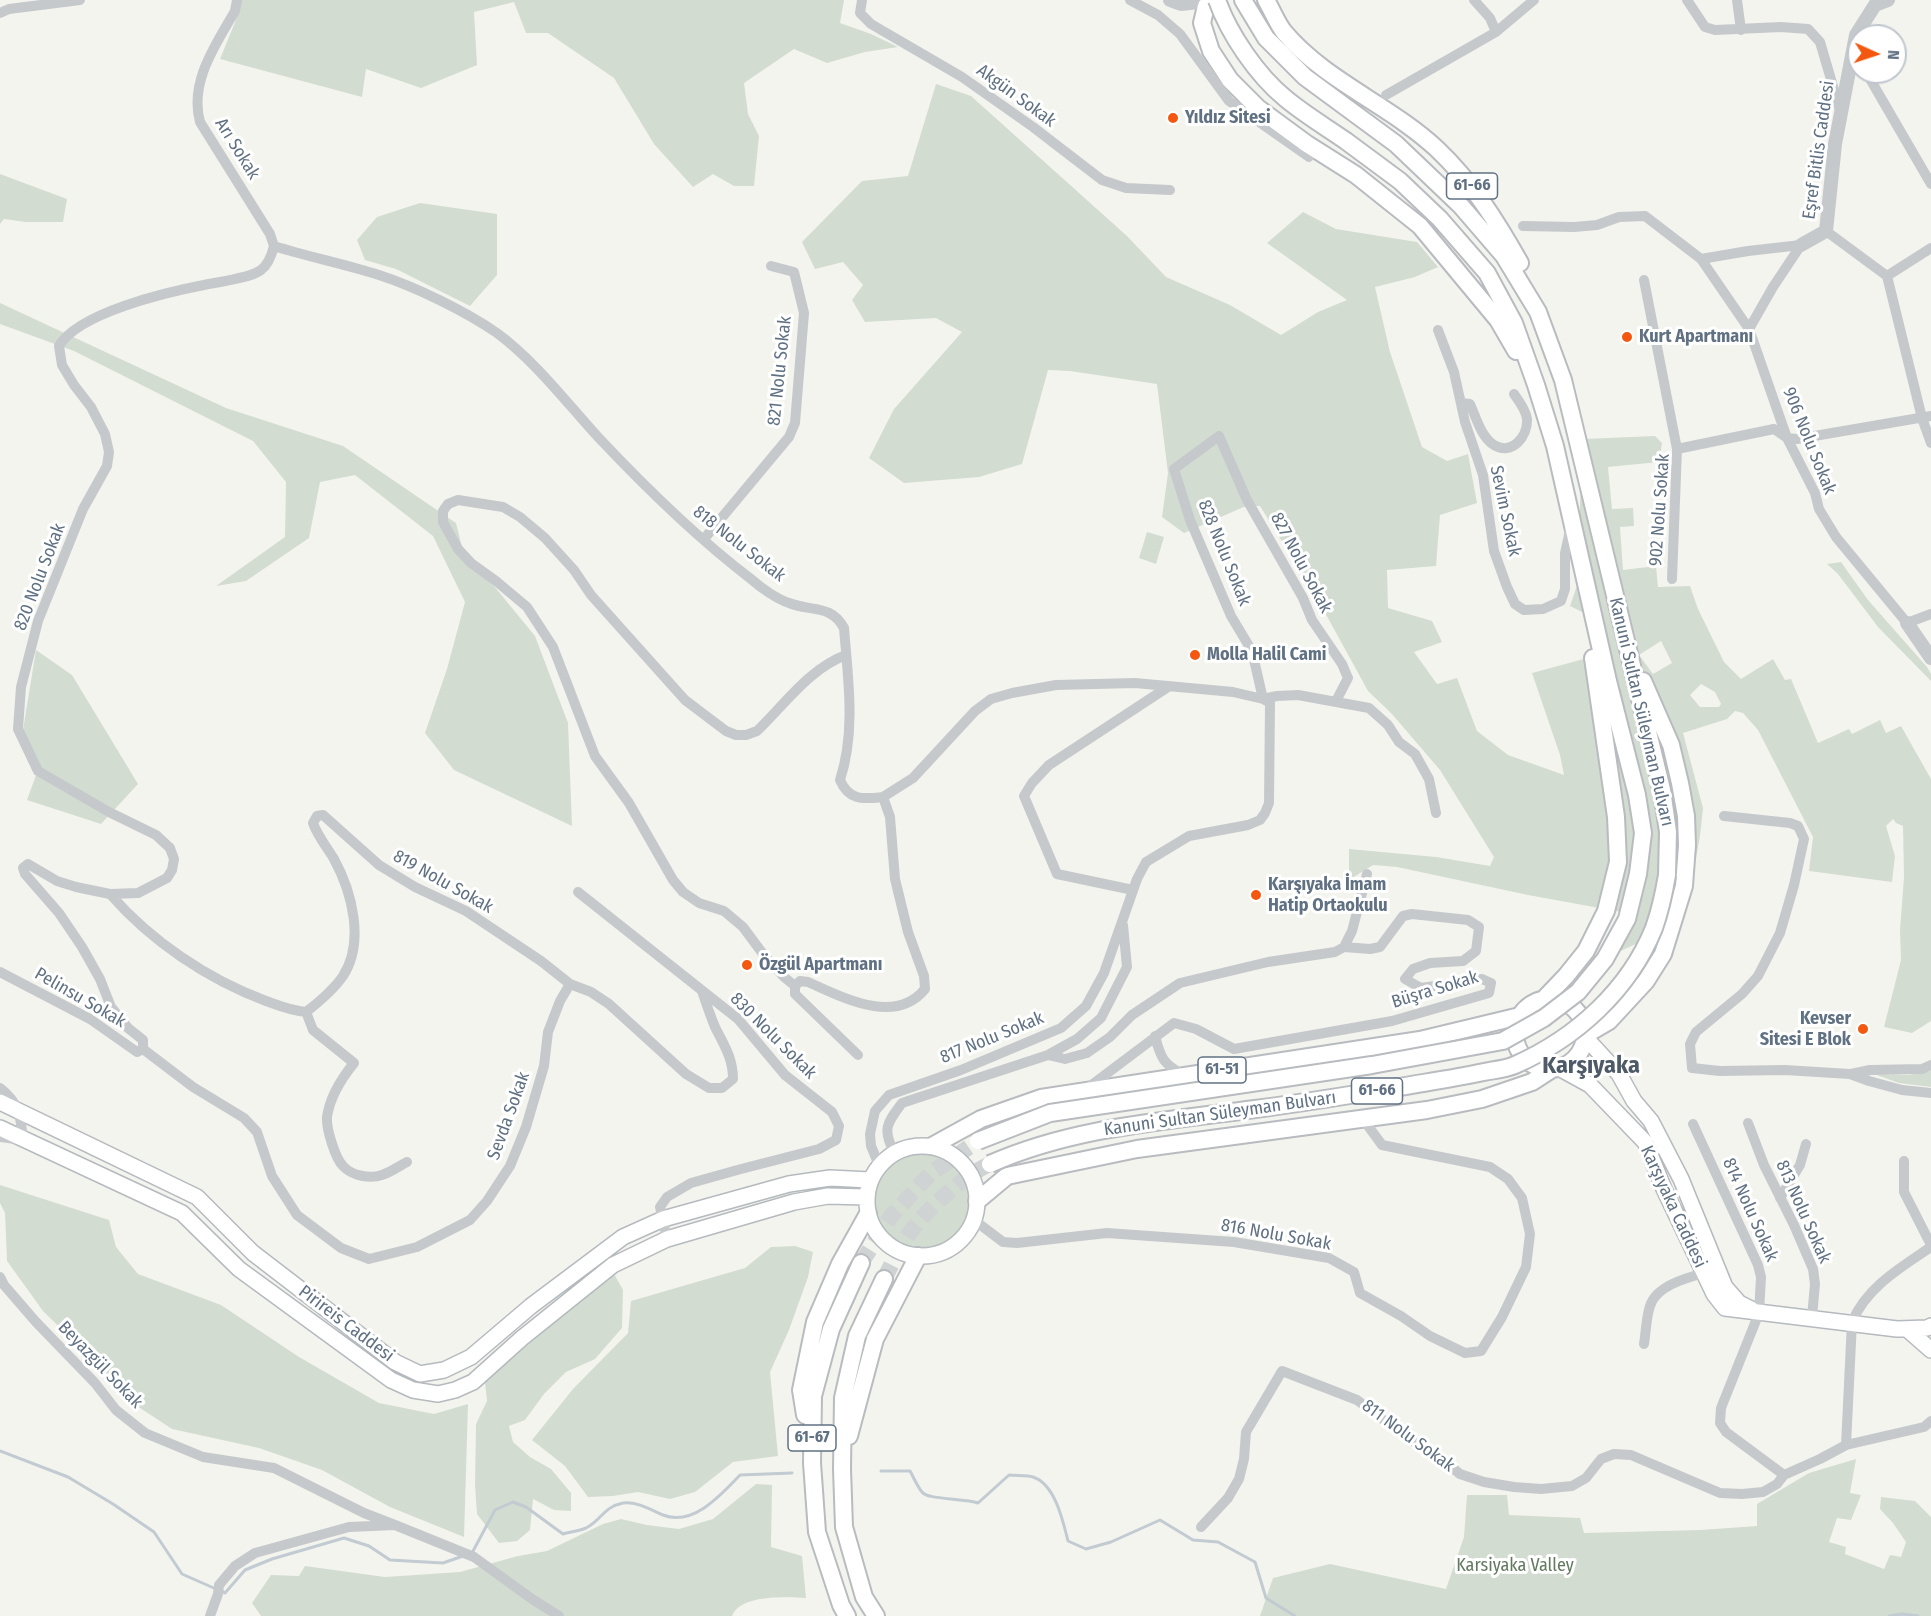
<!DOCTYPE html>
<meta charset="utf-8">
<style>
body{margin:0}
#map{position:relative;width:1931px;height:1616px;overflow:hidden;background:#f4f4ef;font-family:"Fira Sans Condensed",sans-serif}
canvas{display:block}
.north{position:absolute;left:1847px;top:24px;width:60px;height:60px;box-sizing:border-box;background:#fff;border:2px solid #bfc6cd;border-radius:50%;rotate:93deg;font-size:16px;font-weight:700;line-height:24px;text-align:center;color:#607183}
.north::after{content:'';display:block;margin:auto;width:21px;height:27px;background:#f4570f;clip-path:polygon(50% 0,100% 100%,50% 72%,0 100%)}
</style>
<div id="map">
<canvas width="1931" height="1616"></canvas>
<div class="north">N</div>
</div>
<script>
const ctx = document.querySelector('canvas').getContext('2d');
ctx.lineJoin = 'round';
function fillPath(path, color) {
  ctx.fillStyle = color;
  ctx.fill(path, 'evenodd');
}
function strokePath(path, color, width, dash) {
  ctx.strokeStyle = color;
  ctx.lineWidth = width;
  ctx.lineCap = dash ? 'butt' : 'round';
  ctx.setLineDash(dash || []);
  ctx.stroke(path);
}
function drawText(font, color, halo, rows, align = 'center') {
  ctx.font = font + ' "Fira Sans Condensed",sans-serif';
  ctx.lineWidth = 6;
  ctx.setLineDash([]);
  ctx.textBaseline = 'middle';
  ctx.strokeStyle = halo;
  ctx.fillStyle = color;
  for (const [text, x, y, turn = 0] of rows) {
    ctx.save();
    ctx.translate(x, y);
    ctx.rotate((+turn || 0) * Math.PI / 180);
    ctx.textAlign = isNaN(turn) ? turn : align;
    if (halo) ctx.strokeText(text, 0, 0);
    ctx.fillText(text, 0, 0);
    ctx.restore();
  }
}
fillPath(new Path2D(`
 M 238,0 L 844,0 L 840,23 L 871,34 L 898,47 L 865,52 L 827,63 L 794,49 L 744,83 L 748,114 L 759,136 L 754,186 L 734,186 L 713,174 L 693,187 L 654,144 L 614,78 L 548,33 L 526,33 L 514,2 L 474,12 L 477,65 L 421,88 L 366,69 L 362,97 L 220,59 L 240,10 Z
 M 936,84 L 971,96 L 1127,236 L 1166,277 L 1230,305 L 1281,335 L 1318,312 L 1347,300 L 1267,243 L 1303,212 L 1336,229 L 1417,242 L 1438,267 L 1415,277 L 1375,287 L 1390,352 L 1422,447 L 1447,461 L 1468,454 L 1477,503 L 1440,515 L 1436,566 L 1387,570 L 1388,608 L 1432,621 L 1442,642 L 1414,652 L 1437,684 L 1457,678 L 1477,731 L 1508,755 L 1564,775 L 1560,755 L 1532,673 L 1595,656 L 1588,615 L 1570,606 L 1580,577 L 1580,502 L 1584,439 L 1655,436 L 1662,443 L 1659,462 L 1608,467 L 1612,509 L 1633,508 L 1634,526 L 1620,527 L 1623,570 L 1656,566 L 1658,587 L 1690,586 L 1698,609 L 1724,662 L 1741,679 L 1773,659 L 1785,680 L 1791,679 L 1818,743 L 1849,729 L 1852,734 L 1880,720 L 1886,733 L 1901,726 L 1931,779 L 1931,1021 L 1912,1033 L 1884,1027 L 1901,960 L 1900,930 L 1904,877 L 1903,826 L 1896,823 L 1893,819 L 1886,826 L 1895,856 L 1892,882 L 1809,871 L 1813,837 L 1758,730 L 1743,713 L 1735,711 L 1727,719 L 1683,733 L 1703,808 L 1700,836 L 1692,880 L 1673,927 L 1616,953 L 1632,914 L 1528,895 L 1397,867 L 1373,865 L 1349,880 L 1349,849 L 1436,857 L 1490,866 L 1494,857 L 1440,770 L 1392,714 L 1368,691 L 1317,598 L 1260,506 L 1246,506 L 1184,533 L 1162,517 L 1168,473 L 1157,384 L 1070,371 L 1048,370 L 1022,464 L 979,477 L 904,483 L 869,458 L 894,409 L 962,332 L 936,318 L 865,322 L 852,300 L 863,285 L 843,262 L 815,269 L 802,242 L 862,181 L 908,176 ZM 1661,641 L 1672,663 L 1653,674 L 1639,655 ZM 1701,684 L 1715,692 L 1721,704 L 1719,707 L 1700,707 L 1690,695 Z
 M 0,174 L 67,199 L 63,222 L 26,222 L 4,219 L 0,224 Z
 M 420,203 L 497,214 L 497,275 L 470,306 L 396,269 L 365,260 L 357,240 L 377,217 Z
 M 0,303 L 226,408 L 343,446 L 456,523 L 462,547 L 535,636 L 568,723 L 572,826 L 454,770 L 425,733 L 447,669 L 465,602 L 433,536 L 355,475 L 320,482 L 309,538 L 246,581 L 216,586 L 285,537 L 286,482 L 253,441 L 74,351 L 0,324 Z
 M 1147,532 L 1164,537 L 1156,564 L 1139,558 Z
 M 1841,562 L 1868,600 L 1927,667 L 1931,674 L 1931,681 L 1878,627 L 1838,574 L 1827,564 Z
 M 36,650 L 72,675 L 138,784 L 101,824 L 27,800 L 40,764 L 23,730 Z
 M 1931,1071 L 1931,1087 L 1899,1083 L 1874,1074 L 1909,1075 Z
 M871 1201a51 51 0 1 1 102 0a51 51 0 1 1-102 0Z
 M 0,1185 L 109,1220 L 116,1247 L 138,1274 L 221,1305 L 299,1357 L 379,1403 L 434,1414 L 468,1404 L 464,1537 L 390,1507 L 322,1470 L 259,1448 L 172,1429 L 134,1404 L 103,1370 L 43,1311 L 7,1261 L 5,1213 L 0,1203 Z
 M 795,1246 L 813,1252 L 808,1277 L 789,1330 L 770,1372 L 778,1456 L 733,1462 L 695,1492 L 670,1499 L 638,1492 L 613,1496 L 588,1497 L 565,1466 L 532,1440 L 573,1389 L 628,1333 L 631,1301 L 745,1268 L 771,1247 Z
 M 613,1272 L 623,1290 L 622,1328 L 595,1359 L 566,1372 L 544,1394 L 525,1420 L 509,1426 L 513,1442 L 530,1457 L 551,1469 L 571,1493 L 571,1511 L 554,1510 L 533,1499 L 530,1530 L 517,1541 L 499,1543 L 477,1514 L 475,1485 L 476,1424 L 487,1401 L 485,1382 L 545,1330 L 595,1282 Z
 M 1856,1459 L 1850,1493 L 1861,1495 L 1851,1520 L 1837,1518 L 1829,1542 L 1846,1547 L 1845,1554 L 1884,1569 L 1890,1555 L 1901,1557 L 1906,1542 L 1893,1523 L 1880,1509 L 1881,1497 L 1915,1501 L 1931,1517 L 1931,1616 L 1260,1616 L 1273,1578 L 1330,1564 L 1446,1589 L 1464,1537 L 1467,1495 L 1507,1495 L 1509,1515 L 1580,1518 L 1584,1533 L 1700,1530 L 1757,1526 L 1757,1504 L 1809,1473 Z
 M 756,1484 L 772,1485 L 771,1547 L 802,1556 L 806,1598 C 786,1597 741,1594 732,1616 L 261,1616 L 252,1603 L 271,1575 L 299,1576 L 305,1566 L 385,1577 L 460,1572 L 518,1556 L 547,1551 L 603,1524 L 621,1519 L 647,1525 L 679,1529 L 713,1519 Z`), '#d3dcd0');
strokePath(new Path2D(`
 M 0,1451 L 68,1477 L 113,1504 L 154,1532 L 182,1574 L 216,1589
 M 881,1471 L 910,1471 C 914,1478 917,1486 922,1492 C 928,1500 964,1498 978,1503 L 1009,1475 C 1017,1476 1026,1475 1033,1477 C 1055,1484 1063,1521 1068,1541 L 1086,1549 L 1111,1542 L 1160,1520 L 1193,1540 L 1218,1542 L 1255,1562 L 1266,1598 L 1295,1616
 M 472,1553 L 495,1510 L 513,1502 L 526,1507 L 563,1534 C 570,1532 579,1531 586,1528 C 601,1521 603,1507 623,1503 C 637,1501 651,1510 663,1515 C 693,1527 722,1494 740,1475 L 792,1473
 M 222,1591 L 225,1593 L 245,1570 L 272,1559 L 344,1538 L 369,1546 L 390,1560 L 443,1563 L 463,1556
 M 1889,1616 L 1902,1614 L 1918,1616`), '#c2cbd1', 3);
strokePath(new Path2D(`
 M 861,1263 L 892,1215 L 931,1173 L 978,1141
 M 884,1279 C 892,1264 899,1248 909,1234 C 925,1211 964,1175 990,1164`), '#cfd3d4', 16, [16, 8]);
const secondary = new Path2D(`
 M 1585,1037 L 1619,1074 L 1634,1101 L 1651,1121 L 1681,1179 L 1725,1287 L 1739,1303 L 1751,1309
 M 1559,1068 L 1590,1085 L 1645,1142 L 1664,1189 L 1714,1294 L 1725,1308 L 1897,1329 L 1927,1328 L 1931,1326
 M 0,1102 L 197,1197 L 253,1253 L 395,1362 L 420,1374 L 444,1370 L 471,1357 L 531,1306 L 623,1237 L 663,1219 L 789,1184 L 830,1178 L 870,1180
 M 0,1128 L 182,1213 L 239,1269 L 391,1380 L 413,1390 L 438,1394 L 455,1390 L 473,1382 L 522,1338 L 613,1265 L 667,1239 L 794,1202 L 828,1196 L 866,1197
 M867 1201a55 55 0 1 1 110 0a55 55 0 1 1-110 0Z
 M 1907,1329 L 1931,1350`);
const primary = new Path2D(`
 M 1243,0 L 1266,38 L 1305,77 L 1396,144 L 1461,206 L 1504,256 L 1538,312 L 1563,380 L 1662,790 L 1668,832 L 1667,875
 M 1266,0 C 1272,10 1277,23 1284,32 C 1325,81 1390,105 1437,149 C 1472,182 1497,222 1520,263
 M 1206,6 L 1202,23 L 1211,51 L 1230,80 L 1258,108 L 1307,144 L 1356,175 L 1420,226 L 1498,320 L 1516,351
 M 1346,141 L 1400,181 L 1440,219 L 1487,273 L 1514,323 L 1536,385 L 1555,446 L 1608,681 L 1637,795 L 1643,833 L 1638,874
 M1515 1034a35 35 0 1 1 70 0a35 35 0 1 1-70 0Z
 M 1544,999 L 1566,976 L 1586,951 L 1606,911 L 1618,862 L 1616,817 L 1593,658
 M 1585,1035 L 1609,1021 L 1646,981 L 1663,954 L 1684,886 L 1687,845 L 1686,816 L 1680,783 L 1671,745 L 1643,681
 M 932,1146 L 981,1119 L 1041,1098 L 1420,1040 L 1520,1016
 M 977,1201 L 1007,1176 L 1137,1149 L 1427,1110 L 1482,1099 L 1532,1082 L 1552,1069
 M 805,1415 L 801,1390 L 815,1322 L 840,1264 L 868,1214
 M 849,1436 L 875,1339 L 918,1256
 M 847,1616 L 841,1605 L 817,1532 L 812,1463 L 813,1396 L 831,1329 L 861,1263
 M 876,1616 L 864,1597 L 844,1527 L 842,1469 L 843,1398 L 857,1336 L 884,1279`);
strokePath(secondary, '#b5babf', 18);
strokePath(primary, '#b8bbbf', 20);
strokePath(new Path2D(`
 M 237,0 L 235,11 C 216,44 189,82 200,122 L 270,234 L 274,246
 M 862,0 L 860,13 L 871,24 L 962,77 L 1033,127 L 1102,180 L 1126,188 L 1170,190
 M 1130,0 L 1158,15 L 1180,34 L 1229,101 L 1309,157
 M 1474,0 L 1490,18 L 1496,32
 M 1687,0 L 1705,27 L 1715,30 L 1781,27 L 1808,29 L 1820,42 L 1840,110
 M 1737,0 L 1741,30
 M 0,13 L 9,9 L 80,0
 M 1866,72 L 1931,184
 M 1386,95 L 1496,32 L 1534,0
 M 1523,226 L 1574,227 L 1597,225 L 1619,217 L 1645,216 L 1701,259 L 1748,251 L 1801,245
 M 1826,231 L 1887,276 L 1922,418 L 1931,443
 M 274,246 C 309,257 345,264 379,275 C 416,287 465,311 497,333 C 536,362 566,402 598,437 C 646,488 696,537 751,579 C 761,588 777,599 789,603 C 811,612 831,604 844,628 C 848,679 856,731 840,780 C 849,801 863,799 883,797 L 890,817 L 895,879 L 908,932 L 924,976 L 925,989 C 895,1026 842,997 808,982 L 800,981 L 795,986
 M 1701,259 L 1749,329 L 1787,438 L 1815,493 L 1819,509 L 1836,537 L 1907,623 L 1931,614
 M 1887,276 L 1931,248
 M 1644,280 L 1677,449 L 1672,579
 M 1749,329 L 1773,287 L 1801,245
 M 1438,330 L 1454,372 L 1465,422 L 1483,475 L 1494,551 L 1507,587 L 1515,604 L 1524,610 L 1543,609 L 1561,601 L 1565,589 L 1565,553 L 1571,526
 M 1461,403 L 1470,404 C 1476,417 1481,437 1494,445 C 1512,456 1528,436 1527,419 C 1526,410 1519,401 1514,394
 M 1677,449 L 1774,429 L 1787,438 L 1797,439 L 1931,416
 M 704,539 L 789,437 L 795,423 L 804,313 L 794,272 L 771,266
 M 883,797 L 913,778 L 975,711 L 991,699 L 1012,693 L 1056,685 L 1135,683 L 1233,692 L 1263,699 L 1277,696 L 1298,695 L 1369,708 L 1388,725 L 1399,742 L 1415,754 L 1429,779 L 1436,813
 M 1724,816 L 1790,823 L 1798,826 L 1804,839 L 1794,885 L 1780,933 L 1758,976 L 1742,994 L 1696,1032 L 1690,1044 L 1692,1068 L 1720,1071 L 1785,1070 L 1850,1074 L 1869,1081 L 1902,1090 L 1931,1093
 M 1133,890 L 1057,874 L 1024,796 L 1032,783 L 1049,765 L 1168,687
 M 578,892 L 738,1019 L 785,1075 L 832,1112 L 839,1126 L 836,1140 L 819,1149 L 741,1169 L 691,1183 L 667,1197 L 660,1207 L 667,1239
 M 110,894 C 151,941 207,979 266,1001 C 280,1006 292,1011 306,1012 C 319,1002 334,989 343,976 C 365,942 352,892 334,859 C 327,847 318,837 313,823 L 317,816 L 323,815 L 379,865 L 415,887 L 466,911 L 541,961 L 570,984 L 591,992 L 609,1004 L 686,1074 L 709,1088 L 722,1088 L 733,1079 C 733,1058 724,1045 715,1027 C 710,1015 706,1003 702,991
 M 0,972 L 90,1019 L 137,1052 L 143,1049
 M 795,986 L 784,977 L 763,954 L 743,927 L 724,911 L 699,903 L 683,892 L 673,880 L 629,803 L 595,756 L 553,647 L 527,607 L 496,581 L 471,563 L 458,549 L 443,522 L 443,511 L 448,504 L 458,500 L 503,507 L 520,517 L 545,538 L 574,570 L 591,595 L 685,700 L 726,731 L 736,735 L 746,735 L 757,731 C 784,705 810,668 846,655
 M 795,986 L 795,994 L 858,1055
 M 306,1012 L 313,1030 L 354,1063 C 341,1079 330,1096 327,1117 C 326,1128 335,1158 343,1166 C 352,1176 370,1179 382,1175 C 391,1172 399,1166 407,1162
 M 1155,1036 C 1161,1060 1164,1064 1185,1076
 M 143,1049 L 143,1040 L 128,1028 L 111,1007 L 100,979 L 82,947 L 59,913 L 25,874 L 23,868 L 28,864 L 57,881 L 76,887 L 110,894 L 138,893 L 167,878 L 172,870 L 174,859 L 170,848 L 156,835 L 109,812 L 38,771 L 18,729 L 21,687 L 38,621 L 83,509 L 107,466 L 109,452 L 105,434 L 91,407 L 74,385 L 62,365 L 59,346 C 78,313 167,292 204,285 C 218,282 251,278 261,270 C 269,264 272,254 274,246
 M 143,1049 L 193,1087 L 244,1118 L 257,1132 L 272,1176 L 297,1215 L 341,1248 L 369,1259 L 417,1247 L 470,1220 L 487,1201 L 510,1166 L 526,1127 L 544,1066 L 548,1032 L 560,1001 L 570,984
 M 1048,1055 L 1065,1059 L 1087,1053 L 1110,1037 L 1132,1015 L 1180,983 L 1268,962 L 1335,952 L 1344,947 L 1352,931 L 1367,874
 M 1851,1074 L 1870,1070 L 1922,1069 L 1931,1065
 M 0,1088 C 19,1102 21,1118 23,1140 L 0,1137
 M 1085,1090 L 1174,1023 L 1196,1029 L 1234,1049 L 1392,1021 L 1489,993 L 1491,983 L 1482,979 L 1421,988 L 1405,979 L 1413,969 L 1430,963 L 1463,961 L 1476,951 L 1479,927 L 1468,920 L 1412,914 L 1403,916 L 1380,947 L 1370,949 L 1344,947
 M 1748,1123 L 1764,1165 L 1794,1225 L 1813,1269 L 1815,1284 L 1812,1317
 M 1693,1124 L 1758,1265 L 1761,1277 L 1759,1313 L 1721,1408 L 1720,1423 L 1726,1432 L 1784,1475
 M 894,1152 C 882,1129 887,1123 902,1103 L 1048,1055 L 1077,1039 L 1101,1018 L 1127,967 L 1123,925
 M 1904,1161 L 1904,1192 L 1931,1245
 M 879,1165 L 871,1146 L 870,1134 L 875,1111 L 889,1095 L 961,1070 L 1061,1028 L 1086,1006 L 1104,973 L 1137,879 L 1146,862 L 1189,836 L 1248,825 L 1260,820 L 1265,813 L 1269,803 L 1270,703 L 1263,699 L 1252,651 L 1231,616 L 1190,520 L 1174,469 L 1219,436 L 1247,500 L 1303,598 L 1312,620 L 1342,664 L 1348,678 L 1336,701
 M 1780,1198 L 1800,1165 L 1806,1144
 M 974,1220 L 1003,1242 L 1017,1243 L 1107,1233 L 1234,1242 L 1329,1258 L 1354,1272 L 1360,1293 L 1401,1316 L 1430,1336 L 1465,1353 L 1481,1351 L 1502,1317 L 1526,1267 L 1530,1234 L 1522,1198 L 1508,1179 L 1490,1167 L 1382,1145 L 1363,1119
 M 0,1277 L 4,1285 L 36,1322 L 95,1383 L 116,1410 L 145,1433 L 203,1457 L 274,1468 L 364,1513 L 395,1525
 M 1644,1344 C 1646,1332 1646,1318 1650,1306 C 1656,1286 1686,1278 1704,1273
 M 1846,1445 L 1852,1322 C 1867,1287 1900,1268 1931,1247
 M 1201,1527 L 1228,1498 L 1239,1479 L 1244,1459 L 1246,1432 L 1282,1371 L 1357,1400 L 1409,1439 L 1439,1457 L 1460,1474 L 1484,1482 L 1514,1487 L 1541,1489 L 1572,1486 L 1586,1478 L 1601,1459 L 1614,1454 L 1631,1455 L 1720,1493 L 1742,1494 L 1763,1492 L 1777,1484 L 1784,1475 L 1820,1459 L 1846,1445 L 1924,1427 L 1931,1421
 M 210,1616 L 218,1594 L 219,1585 L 235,1566 L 255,1553 L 349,1527 L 395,1525 L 474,1557 L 532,1599 L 559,1616`), '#c6c9cc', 10);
strokePath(new Path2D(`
 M 1170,0 L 1181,4 L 1199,2
 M 1801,245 L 1826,231 L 1835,144 L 1856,35 L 1875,5 L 1888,0
 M 1907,623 L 1931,658`), '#c6c9cc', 14);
strokePath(secondary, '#fff', 15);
strokePath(primary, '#fff', 16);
const primaryBridge = new Path2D(`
 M 1217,0 C 1229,34 1257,75 1285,98 C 1304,114 1326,127 1346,141
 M 978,1141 L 1050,1113 L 1372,1065 L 1503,1041 L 1544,1018 L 1578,992 L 1605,959 L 1627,919 L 1638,874
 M 990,1164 C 1073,1127 1166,1121 1255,1109 C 1303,1103 1351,1095 1399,1087 C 1428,1082 1456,1078 1484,1072 C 1494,1070 1506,1069 1515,1065 C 1576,1038 1629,990 1654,928 C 1660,911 1664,893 1667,875`);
strokePath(primaryBridge, '#b8bbbf', 20, []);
strokePath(primaryBridge, '#fff', 16);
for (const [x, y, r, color] of [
 [1173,118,6,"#f4570f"],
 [1627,337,6,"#f4570f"],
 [1195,655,6,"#f4570f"],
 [1256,895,6,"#f4570f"],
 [747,965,6,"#f4570f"],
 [1863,1029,6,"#f4570f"]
]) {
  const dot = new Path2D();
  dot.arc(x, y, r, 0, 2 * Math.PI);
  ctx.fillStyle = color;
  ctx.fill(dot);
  strokePath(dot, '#fff', 2);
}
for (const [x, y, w] of [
 [1472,186,51],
 [1222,1070,48],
 [1377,1091,51],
 [812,1438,48]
]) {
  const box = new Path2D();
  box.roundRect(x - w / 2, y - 13, w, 26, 4.5);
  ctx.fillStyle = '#fff';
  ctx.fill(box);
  strokePath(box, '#607183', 1.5);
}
drawText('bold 16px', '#607183', null, [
 ["61-66",1472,186],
 ["61-51",1222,1070],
 ["61-66",1377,1091],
 ["61-67",812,1438]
]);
drawText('18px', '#607183', '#fff', [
 ["Akgün Sokak",1016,96,36],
 ["Arı Sokak",237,149,58],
 ["Eşref Bitlis Caddesi",1819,150,-82],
 ["821 Nolu Sokak",780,371,-84],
 ["906 Nolu Sokak",1809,441,68],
 ["902 Nolu Sokak",1660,510,-86],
 ["Sevim Sokak",1505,511,78],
 ["818 Nolu Sokak",739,544,38],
 ["828 Nolu Sokak",1224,553,68],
 ["827 Nolu Sokak",1301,563,62],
 ["820 Nolu Sokak",40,577,-69],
 ["Kanuni Sultan Süleyman Bulvarı",1641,712,77],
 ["819 Nolu Sokak",443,882,29],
 ["Büşra Sokak",1435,990,-17],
 ["Pelinsu Sokak",80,998,30],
 ["830 Nolu Sokak",773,1036,45],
 ["817 Nolu Sokak",992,1038,-22],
 ["Kanuni Sultan Süleyman Bulvarı",1220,1114,-8],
 ["Sevda Sokak",509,1116,-70],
 ["Karşıyaka Caddesi",1673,1207,65],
 ["814 Nolu Sokak",1750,1210,66],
 ["813 Nolu Sokak",1803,1212,66],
 ["816 Nolu Sokak",1276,1235,10],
 ["Pirireis Caddesi",346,1324,37],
 ["Beyazgül Sokak",100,1365,46],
 ["811 Nolu Sokak",1408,1436,36]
]);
drawText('bold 18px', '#607183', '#fff', [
 ["Yıldız Sitesi",1185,118],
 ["Kurt Apartmanı",1639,337],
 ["Molla Halil Cami",1207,655],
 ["Karşıyaka İmam",1268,885],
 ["Hatip Ortaokulu",1268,906],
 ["Özgül Apartmanı",759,965],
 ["Kevser",1851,1019,"right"],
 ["Sitesi E Blok",1851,1040,"right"]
], 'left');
drawText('18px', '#627a5f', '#fff', [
 ["Karsiyaka Valley",1515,1566]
]);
drawText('bold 24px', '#4e5a68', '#fff', [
 ["Karşıyaka",1591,1066]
]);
</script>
